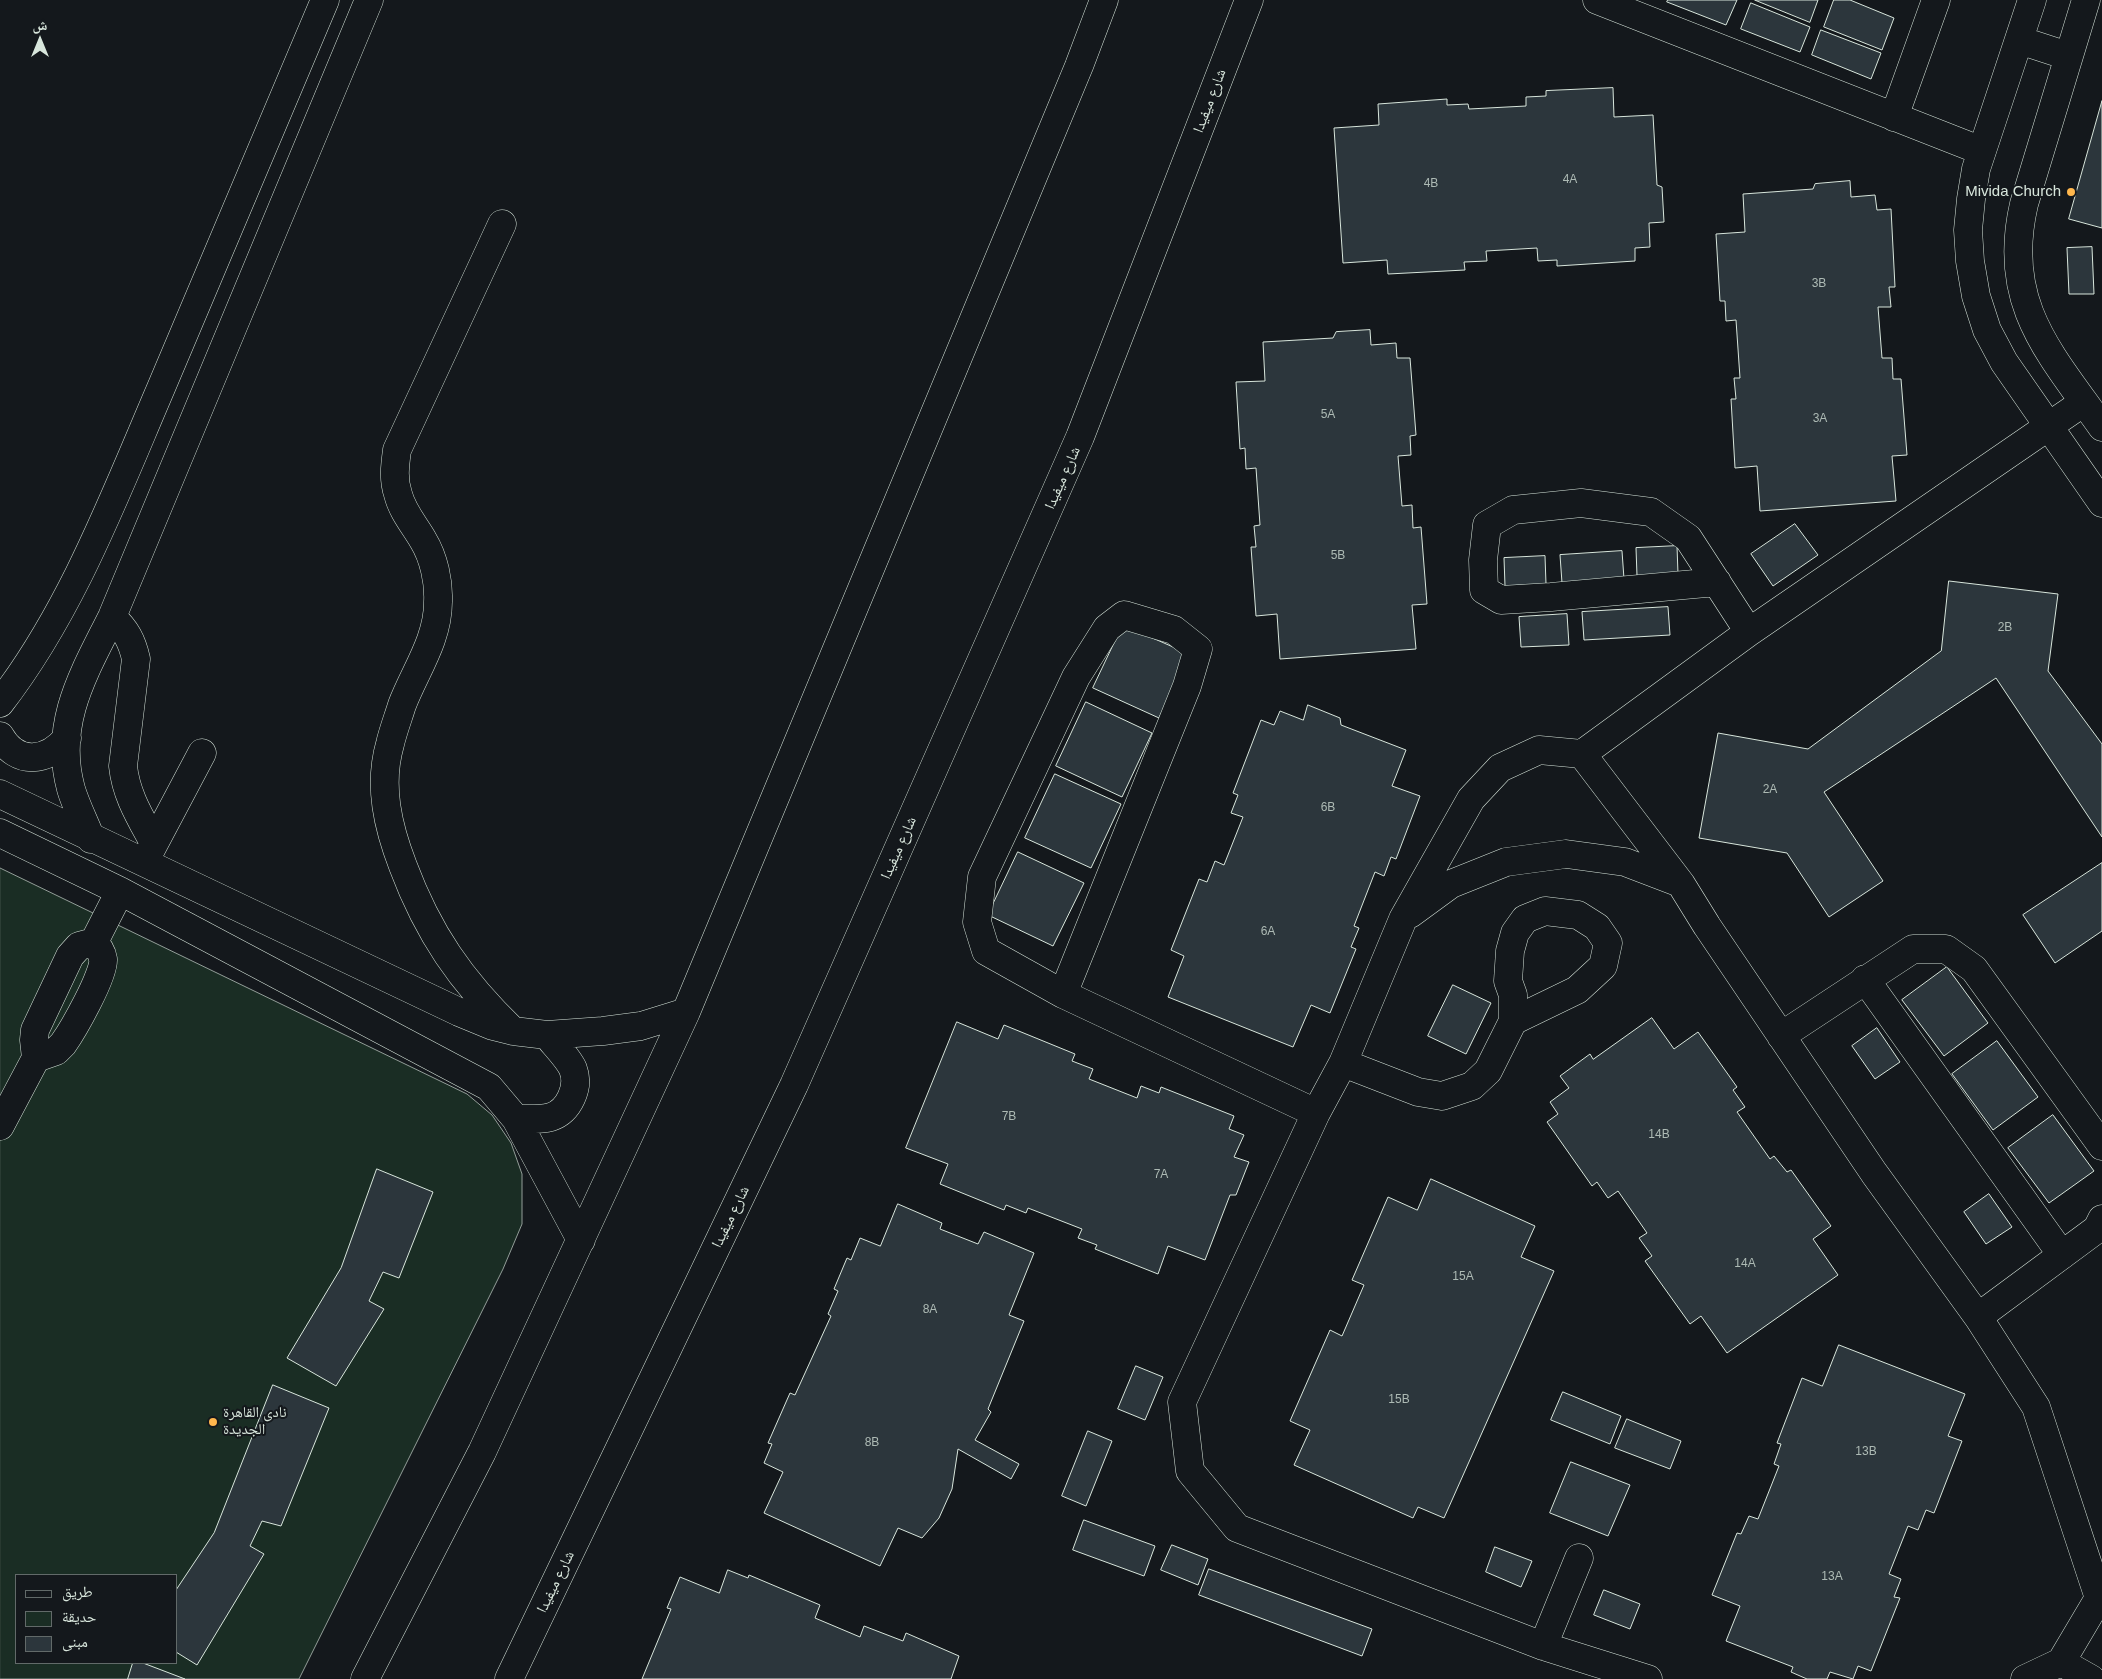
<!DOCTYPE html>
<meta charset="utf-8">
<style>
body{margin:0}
#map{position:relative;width:2102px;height:1679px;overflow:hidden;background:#14181c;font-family:Helvetica,"Noto Naskh Arabic",sans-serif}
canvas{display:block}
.legend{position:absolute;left:15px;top:1574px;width:162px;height:90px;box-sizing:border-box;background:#14181c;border:1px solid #626a69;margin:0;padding:6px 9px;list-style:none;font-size:15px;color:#d8e6dc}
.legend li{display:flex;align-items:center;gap:10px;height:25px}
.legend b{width:25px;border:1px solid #626a69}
.north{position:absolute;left:15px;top:15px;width:50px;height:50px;-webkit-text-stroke:4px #14181c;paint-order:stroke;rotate:0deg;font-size:14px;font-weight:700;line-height:20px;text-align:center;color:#d8e6dc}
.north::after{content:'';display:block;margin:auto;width:18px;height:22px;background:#d8e6dc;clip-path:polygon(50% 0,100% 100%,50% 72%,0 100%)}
</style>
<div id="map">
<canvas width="2102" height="1679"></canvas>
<ul class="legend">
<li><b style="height:6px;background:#14181c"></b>طريق</li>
<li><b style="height:14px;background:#1a2d24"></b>حديقة</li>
<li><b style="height:14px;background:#2c363c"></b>مبنى</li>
</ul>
<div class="north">ش</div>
</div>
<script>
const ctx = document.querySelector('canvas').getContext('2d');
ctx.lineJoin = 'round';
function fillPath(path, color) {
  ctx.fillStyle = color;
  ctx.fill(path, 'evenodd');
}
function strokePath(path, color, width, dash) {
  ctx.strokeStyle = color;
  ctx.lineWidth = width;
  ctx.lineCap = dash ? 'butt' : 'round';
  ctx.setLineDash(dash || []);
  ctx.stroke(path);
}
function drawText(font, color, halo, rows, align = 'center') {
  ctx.font = font + ' Helvetica,"Noto Naskh Arabic",sans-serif';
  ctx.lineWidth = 4;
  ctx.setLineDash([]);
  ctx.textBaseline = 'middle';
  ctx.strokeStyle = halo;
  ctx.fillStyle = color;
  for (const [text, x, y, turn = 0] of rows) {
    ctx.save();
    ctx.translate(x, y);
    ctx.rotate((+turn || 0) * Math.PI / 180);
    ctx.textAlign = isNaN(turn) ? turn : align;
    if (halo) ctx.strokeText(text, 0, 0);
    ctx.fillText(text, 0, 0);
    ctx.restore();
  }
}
const green = new Path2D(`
 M 0,868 L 467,1094 L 492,1115 L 511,1143 L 522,1174 L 522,1224 L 503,1269 L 299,1679 L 0,1679 ZM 16,1575 L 176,1575 L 176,1663 L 16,1663 Z`);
fillPath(green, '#1a2d24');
strokePath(green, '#939e99', 1);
const building = new Path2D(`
 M 1668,0 L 1737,0 L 1726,25 L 1667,2 Z
 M 1755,0 L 1818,0 L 1810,22 Z
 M 1834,0 L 1850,0 L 1894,18 L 1882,50 L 1824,27 Z
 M 1751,3 L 1810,27 L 1800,52 L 1741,29 Z
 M 1821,30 L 1881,53 L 1871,79 L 1812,55 Z
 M 1613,88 L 1614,117 L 1653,115 L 1657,185 L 1662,187 L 1664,222 L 1649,223 L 1650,247 L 1635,248 L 1635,261 L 1557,266 L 1557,260 L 1538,261 L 1537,248 L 1486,251 L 1487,261 L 1464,262 L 1465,270 L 1388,274 L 1387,260 L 1343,263 L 1334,128 L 1379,125 L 1378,104 L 1447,99 L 1447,105 L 1468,104 L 1469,109 L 1526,106 L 1526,97 L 1546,96 L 1546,91 Z
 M 2102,101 L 2102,228 L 2069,219 Z
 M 1850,181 L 1851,197 L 1875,195 L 1877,210 L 1891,209 L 1895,287 L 1889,287 L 1891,307 L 1878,307 L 1882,358 L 1892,358 L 1893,379 L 1901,379 L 1907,455 L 1892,456 L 1896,501 L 1760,511 L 1757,466 L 1735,468 L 1731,399 L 1736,399 L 1734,378 L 1740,378 L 1736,320 L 1726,321 L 1725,301 L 1720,301 L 1716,234 L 1745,232 L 1743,194 L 1813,189 L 1815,184 Z
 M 2092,247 L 2094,294 L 2069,294 L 2067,248 Z
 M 1370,330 L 1371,345 L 1396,343 L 1397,358 L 1410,358 L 1416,435 L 1410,436 L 1411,455 L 1398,456 L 1402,506 L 1412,505 L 1413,528 L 1421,527 L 1427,604 L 1412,605 L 1416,649 L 1280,659 L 1277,614 L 1256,616 L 1251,547 L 1256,547 L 1254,526 L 1260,525 L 1256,468 L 1246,469 L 1245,448 L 1240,449 L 1236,382 L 1265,381 L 1263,342 L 1333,338 L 1336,332 Z
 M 1795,524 L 1818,555 L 1773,586 L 1751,554 Z
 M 1677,546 L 1678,574 L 1637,576 L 1636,548 Z
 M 1622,551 L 1624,579 L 1562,583 L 1560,555 Z
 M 1545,556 L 1546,584 L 1505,586 L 1504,558 Z
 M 1949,581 L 2058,594 L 2048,671 L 2102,744 L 2102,837 L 1996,678 L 1824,792 L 1883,881 L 1829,917 L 1787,853 L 1699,838 L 1718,733 L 1808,749 L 1941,651 Z
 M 1668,607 L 1670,635 L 1584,640 L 1582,612 Z
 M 1567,614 L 1569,645 L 1521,647 L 1519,617 Z
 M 1123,625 L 1189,654 L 1159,718 L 1093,688 Z
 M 1086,702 L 1152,733 L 1122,797 L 1056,766 Z
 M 1308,705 L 1340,718 L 1341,725 L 1406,750 L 1392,786 L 1420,796 L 1396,859 L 1391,857 L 1384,876 L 1375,872 L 1354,926 L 1359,928 L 1351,947 L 1356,949 L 1330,1013 L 1311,1005 L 1293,1047 L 1168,997 L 1184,956 L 1171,950 L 1199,879 L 1207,882 L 1215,861 L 1224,865 L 1243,817 L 1231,813 L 1238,795 L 1233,793 L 1261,720 L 1274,725 L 1280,711 L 1303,720 Z
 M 1055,774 L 1121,804 L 1091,868 L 1025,838 Z
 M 1018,852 L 1084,883 L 1053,946 L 988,915 Z
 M 2102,863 L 2102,931 L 2055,963 L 2023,915 Z
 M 1947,967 L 1988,1023 L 1944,1056 L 1902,1000 Z
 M 1453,985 L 1491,1003 L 1466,1054 L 1428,1036 Z
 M 1652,1018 L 1674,1049 L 1698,1032 L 1737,1087 L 1733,1090 L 1745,1107 L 1737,1112 L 1770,1159 L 1774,1156 L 1787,1172 L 1791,1170 L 1831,1226 L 1813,1239 L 1838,1275 L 1727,1353 L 1701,1316 L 1690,1324 L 1645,1261 L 1652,1256 L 1639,1238 L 1647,1233 L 1618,1191 L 1608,1198 L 1597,1182 L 1592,1186 L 1547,1122 L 1558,1114 L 1550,1102 L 1569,1088 L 1560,1076 L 1590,1054 L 1593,1059 Z
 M 957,1022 L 998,1039 L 1004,1025 L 1075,1054 L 1072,1061 L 1093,1069 L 1089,1079 L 1137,1098 L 1141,1086 L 1159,1093 L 1161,1087 L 1234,1116 L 1229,1129 L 1244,1135 L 1234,1157 L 1249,1162 L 1236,1195 L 1230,1195 L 1205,1260 L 1168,1246 L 1158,1274 L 1095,1249 L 1097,1245 L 1078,1238 L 1082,1229 L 1028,1208 L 1026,1213 L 1006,1205 L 1004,1210 L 940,1184 L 948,1164 L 906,1148 Z
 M 1877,1028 L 1900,1062 L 1875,1079 L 1852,1046 Z
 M 1997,1041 L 2038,1097 L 1993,1130 L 1952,1074 Z
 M 2053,1115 L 2094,1171 L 2049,1203 L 2008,1148 Z
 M 377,1169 L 433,1192 L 399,1278 L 383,1272 L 369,1301 L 384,1309 L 336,1386 L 287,1358 L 341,1268 Z
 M 1431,1179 L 1535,1226 L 1521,1257 L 1554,1271 L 1444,1518 L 1418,1507 L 1413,1518 L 1294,1465 L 1310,1430 L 1290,1421 L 1330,1330 L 1342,1336 L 1364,1285 L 1352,1280 L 1388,1197 L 1417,1210 Z
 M 1989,1194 L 2012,1227 L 1986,1244 L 1964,1212 Z
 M 898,1204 L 942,1223 L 940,1229 L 978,1244 L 984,1232 L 1034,1253 L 1009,1315 L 1024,1321 L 988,1409 L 991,1412 L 975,1440 L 1019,1464 L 1011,1479 L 958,1449 L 952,1489 L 939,1518 L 922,1538 L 898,1528 L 880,1566 L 764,1513 L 783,1472 L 764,1463 L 772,1444 L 768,1443 L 790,1393 L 795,1395 L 831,1316 L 828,1314 L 838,1291 L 834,1289 L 847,1258 L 851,1260 L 860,1238 L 880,1246 Z
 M 1839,1345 L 1965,1394 L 1948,1436 L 1962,1441 L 1934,1513 L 1926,1510 L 1918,1530 L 1908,1526 L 1889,1574 L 1901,1579 L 1894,1597 L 1900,1598 L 1871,1671 L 1858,1666 L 1853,1679 L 1830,1672 L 1827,1679 L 1807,1679 L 1791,1672 L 1793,1667 L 1726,1641 L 1740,1606 L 1712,1595 L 1737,1533 L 1741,1534 L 1749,1516 L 1758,1519 L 1779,1466 L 1774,1464 L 1781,1444 L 1777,1443 L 1802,1378 L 1822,1386 Z
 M 1136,1366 L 1163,1377 L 1145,1420 L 1118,1409 Z
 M 273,1385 L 329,1408 L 281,1526 L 262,1521 L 250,1546 L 264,1554 L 197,1665 L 176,1652 L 176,1590 L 214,1533 Z
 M 1563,1392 L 1621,1416 L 1610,1444 L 1551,1420 Z
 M 1627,1419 L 1681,1441 L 1670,1469 L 1615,1448 Z
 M 1088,1431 L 1112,1441 L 1086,1506 L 1062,1496 Z
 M 1571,1462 L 1630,1485 L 1608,1536 L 1550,1513 Z
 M 1084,1520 L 1155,1546 L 1144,1576 L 1073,1550 Z
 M 1172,1545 L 1208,1559 L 1198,1585 L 1161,1570 Z
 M 1495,1547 L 1532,1561 L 1521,1587 L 1486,1572 Z
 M 1209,1569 L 1372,1629 L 1362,1656 L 1199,1595 Z
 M 728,1570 L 748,1578 L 749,1575 L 820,1605 L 815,1618 L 860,1637 L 864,1626 L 903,1641 L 906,1633 L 959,1656 L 951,1679 L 642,1679 L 671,1609 L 667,1608 L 680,1577 L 719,1593 Z
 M 1604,1590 L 1640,1604 L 1630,1629 L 1594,1615 Z
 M 133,1663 L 143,1663 L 185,1679 L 128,1679 Z`);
fillPath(building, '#2c363c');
strokePath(building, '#d8e6dc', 1);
const minor = new Path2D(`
 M 1597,0 L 1982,151
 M 2032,0 L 1976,169 L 1971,199 L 1968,230 L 1970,261 L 1976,296 L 1987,330 L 2004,362 L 2102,503
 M 2086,0 L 2024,204 C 2001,303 2049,352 2102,427
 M 2019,40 L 2068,56
 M 1894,117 L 1936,0
 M 502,224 L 397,450 C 395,465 393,479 398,494 C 402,511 415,526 423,540 C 434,558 439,582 438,602 C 438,640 415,671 402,705 C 398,718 393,731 390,744 C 378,786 388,827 403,866 C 428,933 461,981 513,1031
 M 1717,582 L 1551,597 L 1501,600 L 1484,590 L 1483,560 L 1487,525 L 1513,510 L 1581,503 L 1651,512 L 1688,538 L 1749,632
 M 112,617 C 126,630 132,641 136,659 L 123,766 C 126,795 140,817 154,843
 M 0,703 C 72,610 115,495 161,388 C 215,258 270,129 325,0
 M 0,736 C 17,766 47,762 67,738
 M 1582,754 L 1749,632 L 2084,402
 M 0,794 L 459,1012 L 493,1026 L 513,1031 L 547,1035 L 603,1031 L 641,1026 L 686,1012
 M 0,833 L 120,891 L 489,1087 L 516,1119 L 581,1240
 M 91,839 C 85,823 76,806 71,789 C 53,723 84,673 112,617 L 369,0
 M 148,855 L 202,753
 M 1410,914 L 1451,884 L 1506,862 L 1566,854 L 1625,862 L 1680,883
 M 94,942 L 120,891
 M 1865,979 L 2062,1255
 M 1063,994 L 1187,686 L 1198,649 L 1174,630 L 1124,615 L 1107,628 L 1076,677 L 982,877 L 977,922 L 986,951 L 1063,994 L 1316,1113
 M 1781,1036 L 1913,949 L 1946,949 L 1974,969 L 2102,1146
 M 1343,1063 L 1418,1092 L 1442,1096 L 1472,1086 L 1488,1071 L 1513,1021 L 1577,990 L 1603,966 L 1608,943 L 1597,927 L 1578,915 L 1545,911 L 1525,919 L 1515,933 L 1510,951 L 1508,981 L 1513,995 L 1513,1021
 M 516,1119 C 528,1119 540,1120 551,1117 C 569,1111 580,1087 573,1069 C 569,1059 554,1044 547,1035
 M 0,1126 L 36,1058 L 34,1040 L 35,1030 L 70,956 L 79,946 L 94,942 C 98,947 102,952 103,959 C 105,974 73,1030 63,1044 L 56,1051 L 36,1058
 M 1978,1317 L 2097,1229 L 2102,1219
 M 1543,1646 L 1579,1558
 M 2061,1662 L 2091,1679
 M 365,1679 L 482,1452 L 686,1012 L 1079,66 L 1104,0
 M 509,1679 L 794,1085 L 1080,437 L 1249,0
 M 1648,1679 L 1543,1646 L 1237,1528 L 1190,1471 L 1182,1402 L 1316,1113 L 1343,1063 L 1403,919 L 1471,799 L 1500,768 L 1539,750 L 1582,754 L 1681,884 L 1707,926 L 1874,1173 L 1978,1317 L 2036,1407 L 2099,1598 L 2102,1600
 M 2025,1679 L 2061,1662 L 2099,1598`);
strokePath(minor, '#d8e6dc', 29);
strokePath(minor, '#14181c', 28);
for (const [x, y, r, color] of [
 [2071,192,5,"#ffb74d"],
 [213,1422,5,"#ffb74d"]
]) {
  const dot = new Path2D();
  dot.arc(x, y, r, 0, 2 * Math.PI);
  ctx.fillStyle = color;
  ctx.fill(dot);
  strokePath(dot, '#14181c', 2);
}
drawText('12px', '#adbab4', null, [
 ["4A",1570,180],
 ["4B",1431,184],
 ["3B",1819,284],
 ["5A",1328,415],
 ["3A",1820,419],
 ["5B",1338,556],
 ["2B",2005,628],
 ["2A",1770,790],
 ["6B",1328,808],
 ["6A",1268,932],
 ["7B",1009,1117],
 ["14B",1659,1135],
 ["7A",1161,1175],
 ["14A",1745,1264],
 ["15A",1463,1277],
 ["8A",930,1310],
 ["15B",1399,1400],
 ["8B",872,1443],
 ["13B",1866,1452],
 ["13A",1832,1577]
]);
drawText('15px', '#d8e6dc', '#14181c', [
 ["شارع ميفيدا",1210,101,-69],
 ["شارع ميفيدا",1063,478,-66],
 ["شارع ميفيدا",899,848,-66],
 ["شارع ميفيدا",731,1217,-64],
 ["شارع ميفيدا",556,1582,-64]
]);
drawText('15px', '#d8e6dc', '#14181c', [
 ["Mivida Church",2061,192],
 ["نادى القاهرة",223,1413,"left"],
 ["الجديدة",223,1430,"left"]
], 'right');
</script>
